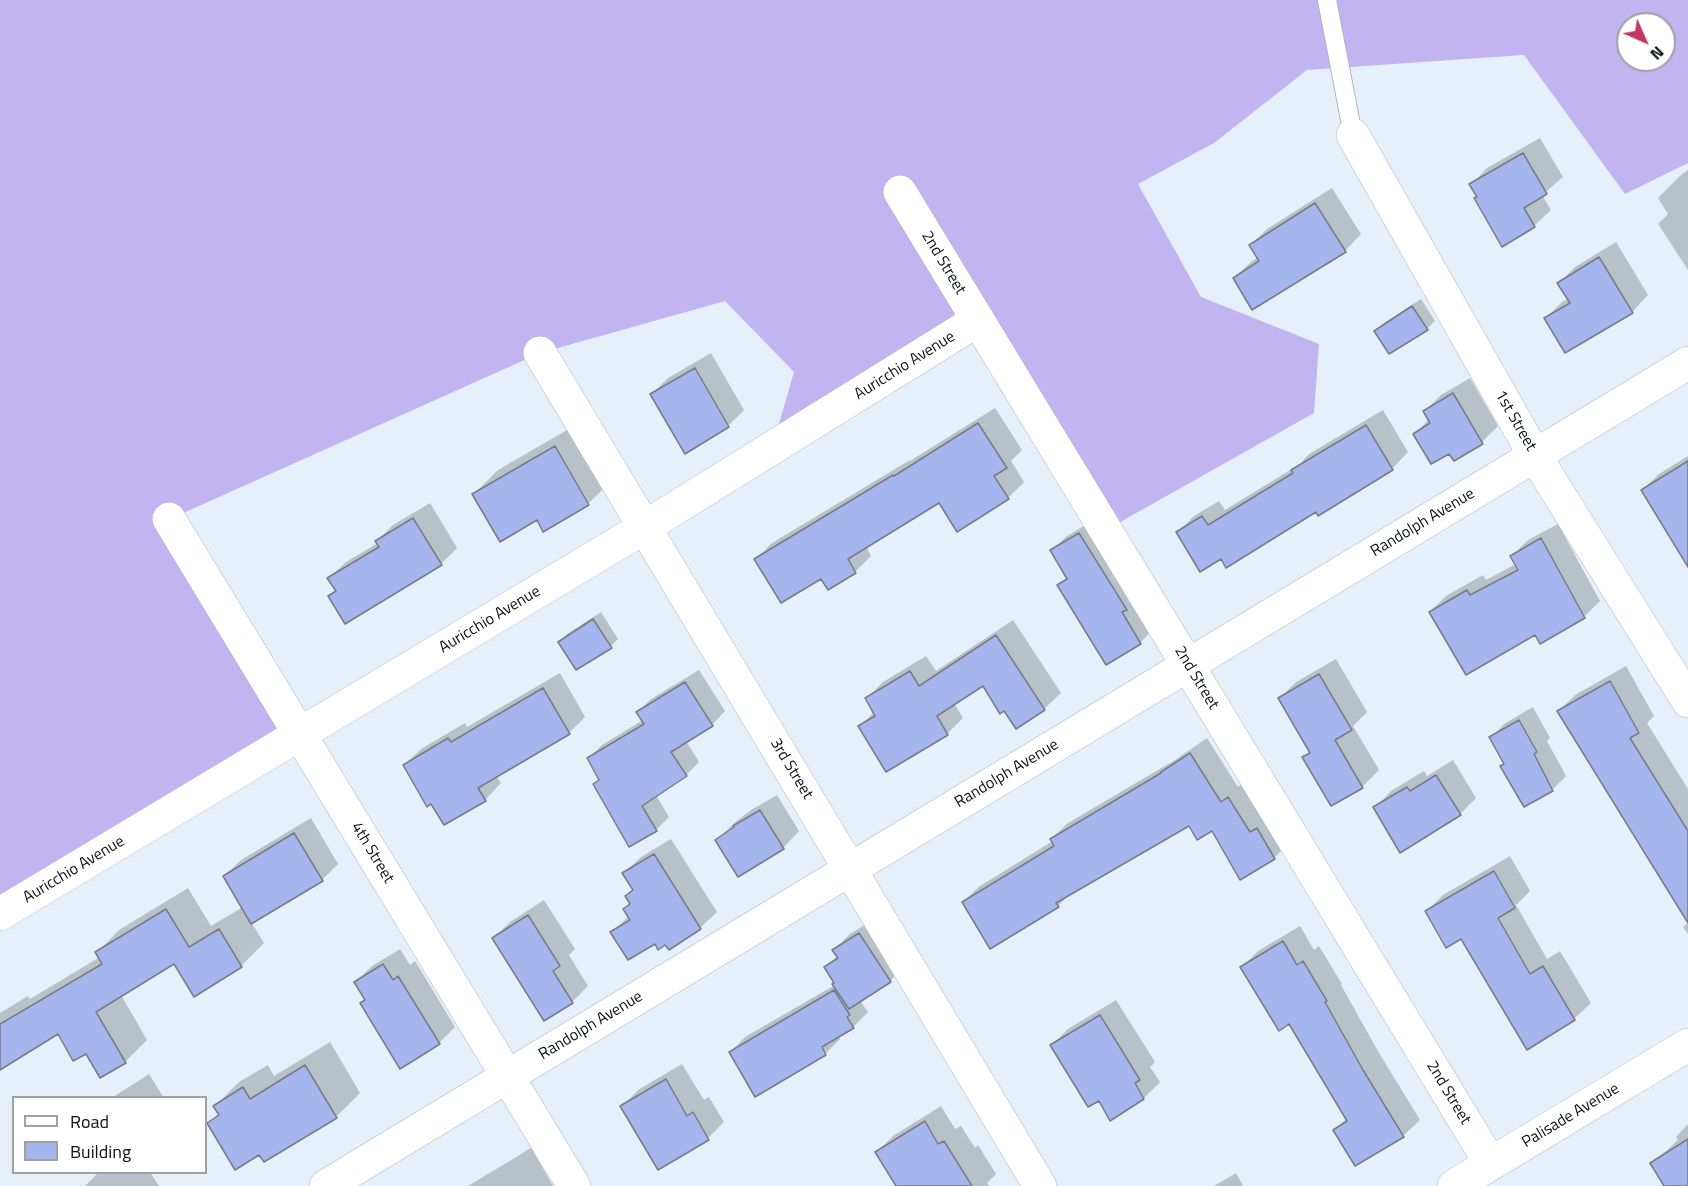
<!DOCTYPE html>
<style>
body{margin:0}
#map{position:relative;width:1688px;height:1186px;overflow:hidden;background:#e6f0fb;font-family:"Titillium Web",sans-serif}
canvas{display:block}
.legend{position:absolute;left:12px;top:1096px;width:195px;height:78px;box-sizing:border-box;background:#fff;border:2px solid #9ea0a1;margin:0;padding:8px 10px;list-style:none;font-size:18px;color:#0d1114}
.legend li{display:flex;align-items:center;gap:12px;height:30px}
.legend b{width:30px;border:2px solid #9ea0a1}
.north{position:absolute;left:1616px;top:12px;width:60px;height:60px;box-sizing:border-box;background:#fff;border:2px solid #9ea0a1;border-radius:50%;rotate:135deg;font-size:16px;font-weight:700;line-height:24px;text-align:center;color:#0d1114}
.north::after{content:'';display:block;margin:auto;width:21px;height:27px;background:#c53764;clip-path:polygon(50% 0,100% 100%,50% 72%,0 100%)}
</style>
<div id="map">
<canvas width="1688" height="1186"></canvas>
<ul class="legend">
<li><b style="height:8px;background:#fff"></b>Road</li>
<li><b style="height:16px;background:#a5b6ef"></b>Building</li>
</ul>
<div class="north">N</div>
</div>
<script>
const ctx = document.querySelector('canvas').getContext('2d');
ctx.lineJoin = 'round';
function fillPath(path, color) {
  ctx.fillStyle = color;
  ctx.fill(path, 'evenodd');
}
function strokePath(path, color, width, dash) {
  ctx.strokeStyle = color;
  ctx.lineWidth = width;
  ctx.lineCap = dash ? 'butt' : 'round';
  ctx.setLineDash(dash || []);
  ctx.stroke(path);
}
function drawText(font, color, halo, rows, align = 'center') {
  ctx.font = font + ' "Titillium Web",sans-serif';
  ctx.lineWidth = 4.5;
  ctx.setLineDash([]);
  ctx.textBaseline = 'middle';
  ctx.strokeStyle = halo;
  ctx.fillStyle = color;
  for (const [text, x, y, turn = 0] of rows) {
    ctx.save();
    ctx.translate(x, y);
    ctx.rotate((+turn || 0) * Math.PI / 180);
    ctx.textAlign = isNaN(turn) ? turn : align;
    if (halo) ctx.strokeText(text, 0, 0);
    ctx.fillText(text, 0, 0);
    ctx.restore();
  }
}
fillPath(new Path2D(`
 M 0,0 L 1688,0 L 1688,163 L 1625,194 L 1524,55 L 1307,70 L 1214,143 L 1138,184 L 1201,297 L 1319,344 L 1314,413 L 1106,530 L 978,320 L 772,448 L 794,372 L 725,301 L 540,353 L 170,519 L 300,734 L 0,914 ZM 1628,24 L 1664,24 L 1664,60 L 1628,60 Z`), '#c2b4f0');
fillPath(new Path2D(`
 M 1540,138 L 1563,177 L 1542,195 L 1551,210 L 1534,226 L 1503,244 L 1471,185 L 1487,168 Z
 M 1688,170 L 1688,270 L 1658,224 L 1668,214 L 1658,198 L 1682,174 Z
 M 1332,188 L 1361,234 L 1345,251 L 1234,278 L 1251,262 L 1258,257 L 1251,245 L 1267,229 Z
 M 1616,242 L 1648,295 L 1632,312 L 1546,318 L 1562,302 L 1569,298 L 1559,283 L 1575,267 Z
 M 1421,299 L 1435,321 L 1427,329 L 1376,331 L 1384,323 Z
 M 711,353 L 744,410 L 728,426 L 652,394 L 668,378 Z
 M 1470,378 L 1498,426 L 1482,442 L 1454,459 L 1449,452 L 1415,434 L 1429,419 L 1425,411 L 1441,395 Z
 M 995,408 L 1022,450 L 1011,461 L 1024,482 L 1008,498 L 940,501 L 866,546 L 871,556 L 855,572 L 822,577 L 756,559 L 772,543 L 910,460 L 910,461 Z
 M 1383,410 L 1408,452 L 1392,469 L 1319,514 L 1317,510 L 1222,557 L 1178,532 L 1194,516 L 1219,501 L 1225,510 L 1300,464 L 1309,454 Z
 M 579,423 L 612,480 L 588,504 L 537,518 L 474,494 L 498,470 Z
 M 1688,456 L 1688,564 L 1642,490 L 1659,474 Z
 M 430,503 L 457,548 L 441,564 L 330,596 L 336,590 L 329,578 L 346,562 L 378,543 L 377,541 L 393,525 Z
 M 1094,520 L 1154,628 L 1140,643 L 1059,586 L 1068,577 L 1052,550 L 1067,536 Z
 M 1558,524 L 1600,601 L 1584,617 L 1536,633 L 1430,612 L 1446,596 L 1483,575 L 1486,580 L 1516,564 L 1512,556 L 1528,540 Z
 M 601,612 L 618,639 L 611,646 L 560,642 L 567,634 Z
 M 1013,620 L 1061,693 L 1044,709 L 1017,727 L 1004,709 L 983,684 L 954,703 L 963,718 L 947,734 L 860,726 L 875,711 L 867,698 L 883,682 L 926,656 L 936,671 Z
 M 1336,659 L 1367,712 L 1353,726 L 1379,770 L 1362,787 L 1332,804 L 1304,757 L 1310,751 L 1280,698 L 1296,682 Z
 M 1626,666 L 1654,716 L 1647,723 L 1688,789 L 1688,920 L 1559,711 L 1575,695 Z
 M 699,670 L 725,711 L 712,725 L 686,741 L 699,762 L 686,775 L 656,795 L 669,817 L 656,830 L 595,784 L 600,778 L 589,758 L 602,745 L 643,720 L 638,712 L 651,699 Z
 M 560,673 L 585,717 L 569,733 L 496,776 L 501,783 L 485,800 L 432,802 L 405,765 L 421,749 L 465,723 L 467,727 Z
 M 1533,707 L 1550,738 L 1547,741 L 1566,776 L 1553,789 L 1525,805 L 1505,763 L 1491,738 L 1504,724 Z
 M 1207,738 L 1238,787 L 1245,782 L 1290,842 L 1274,858 L 1240,878 L 1212,829 L 1189,824 L 1071,893 L 1058,906 L 963,902 L 980,886 L 1053,841 L 1051,839 L 1068,823 L 1175,760 Z
 M 1453,760 L 1476,798 L 1460,814 L 1375,808 L 1391,791 L 1424,771 L 1427,776 Z
 M 777,795 L 799,831 L 783,848 L 717,840 L 733,824 L 751,810 Z
 M 311,818 L 338,864 L 322,880 L 251,922 L 264,943 L 241,966 L 194,995 L 174,962 L 121,995 L 147,1040 L 125,1062 L 86,1052 L 58,1032 L 0,1069 L 0,1013 L 28,996 L 30,999 L 100,957 L 97,953 L 119,930 L 188,888 L 211,926 L 243,907 L 224,876 L 241,860 Z
 M 671,839 L 717,912 L 700,928 L 666,943 L 612,932 L 629,916 L 625,909 L 631,902 L 634,889 L 624,873 L 641,857 Z
 M 1510,856 L 1530,891 L 1516,905 L 1547,959 L 1560,951 L 1591,1003 L 1574,1019 L 1427,911 L 1443,895 Z
 M 544,900 L 575,949 L 569,955 L 588,986 L 572,1002 L 494,938 L 510,922 Z
 M 876,918 L 906,965 L 890,981 L 861,1002 L 868,1012 L 853,1027 L 838,1036 L 840,1039 L 825,1054 L 731,1052 L 745,1037 L 835,985 L 836,982 L 826,967 L 838,955 L 834,950 L 850,934 Z
 M 1688,923 L 1688,934 L 1683,927 Z
 M 1300,926 L 1314,950 L 1319,946 L 1342,984 L 1341,985 L 1379,1053 L 1420,1120 L 1403,1136 L 1355,1164 L 1335,1130 L 1347,1118 L 1290,1022 L 1242,967 L 1258,951 Z
 M 400,949 L 410,965 L 415,961 L 455,1027 L 439,1043 L 361,1003 L 366,998 L 356,982 L 372,966 Z
 M 1116,1000 L 1155,1062 L 1150,1067 L 1160,1082 L 1144,1098 L 1099,1099 L 1052,1045 L 1068,1029 Z
 M 330,1042 L 360,1093 L 336,1117 L 260,1153 L 209,1123 L 219,1113 L 215,1106 L 239,1082 L 268,1065 L 274,1076 Z
 M 682,1064 L 704,1100 L 709,1097 L 724,1122 L 708,1138 L 622,1107 L 638,1090 Z
 M 149,1074 L 164,1098 L 114,1098 L 116,1095 Z
 M 941,1106 L 955,1129 L 961,1126 L 975,1148 L 978,1145 L 996,1174 L 987,1183 L 989,1186 L 898,1186 L 877,1152 L 893,1136 Z
 M 1688,1124 L 1688,1186 L 1666,1186 L 1652,1164 L 1678,1140 L 1676,1137 Z
 M 531,1148 L 553,1186 L 468,1186 Z
 M 99,1172 L 150,1172 L 159,1186 L 85,1186 Z
 M 1236,1173 L 1243,1186 L 1214,1186 Z`), '#0003');
const building = new Path2D(`
 M 1523,153 L 1547,194 L 1524,208 L 1535,227 L 1502,247 L 1474,198 L 1477,197 L 1469,184 Z
 M 1315,203 L 1346,252 L 1252,310 L 1233,278 L 1259,261 L 1249,245 Z
 M 1599,257 L 1633,313 L 1565,353 L 1544,318 L 1570,303 L 1557,283 Z
 M 1412,306 L 1428,330 L 1389,354 L 1374,331 Z
 M 695,368 L 729,427 L 685,454 L 650,394 Z
 M 1453,393 L 1483,444 L 1454,461 L 1449,454 L 1431,464 L 1413,434 L 1430,423 L 1423,411 Z
 M 978,423 L 1007,468 L 994,476 L 1009,499 L 957,532 L 939,503 L 848,559 L 856,573 L 828,590 L 821,579 L 781,603 L 754,559 L 893,475 L 894,476 Z
 M 1366,425 L 1393,470 L 1318,516 L 1316,512 L 1226,568 L 1221,559 L 1200,572 L 1176,532 L 1202,516 L 1208,525 L 1293,473 L 1291,470 Z
 M 555,446 L 589,505 L 543,532 L 537,520 L 500,542 L 472,494 Z
 M 1688,461 L 1688,567 L 1641,490 Z
 M 413,518 L 442,565 L 345,624 L 328,596 L 336,591 L 327,578 L 379,547 L 375,541 Z
 M 1079,533 L 1127,610 L 1122,612 L 1141,644 L 1106,665 L 1057,585 L 1067,579 L 1050,550 Z
 M 1541,538 L 1585,618 L 1540,644 L 1535,635 L 1466,675 L 1429,612 L 1467,590 L 1470,595 L 1518,570 L 1510,556 Z
 M 593,619 L 612,648 L 576,670 L 558,642 Z
 M 996,635 L 1045,710 L 1016,729 L 1004,711 L 1000,714 L 983,686 L 937,716 L 948,735 L 886,772 L 858,726 L 875,716 L 865,698 L 910,671 L 919,686 Z
 M 1319,674 L 1352,730 L 1335,740 L 1363,788 L 1331,806 L 1302,757 L 1310,753 L 1278,698 Z
 M 1610,681 L 1639,733 L 1630,738 L 1688,831 L 1688,923 L 1557,711 Z
 M 685,682 L 713,726 L 671,752 L 687,776 L 642,806 L 657,831 L 629,847 L 593,784 L 599,780 L 587,758 L 644,724 L 636,712 Z
 M 543,688 L 570,734 L 478,788 L 486,801 L 444,825 L 431,804 L 427,807 L 403,765 L 448,738 L 451,742 Z
 M 1519,720 L 1537,752 L 1534,754 L 1553,791 L 1524,807 L 1500,766 L 1504,764 L 1489,737 Z
 M 1190,753 L 1221,802 L 1228,797 L 1250,832 L 1257,828 L 1275,859 L 1240,880 L 1212,831 L 1197,840 L 1189,826 L 1056,903 L 1059,907 L 990,949 L 962,902 L 1054,846 L 1050,839 L 1161,773 L 1161,772 Z
 M 1436,775 L 1461,815 L 1400,853 L 1373,807 L 1407,787 L 1410,791 Z
 M 760,810 L 784,849 L 738,877 L 715,840 L 734,827 L 733,826 Z
 M 294,833 L 323,881 L 251,924 L 223,876 Z
 M 654,854 L 701,929 L 669,950 L 665,945 L 658,950 L 655,944 L 628,960 L 610,932 L 630,920 L 623,909 L 630,904 L 625,896 L 633,890 L 622,873 Z
 M 1494,871 L 1515,908 L 1498,918 L 1530,974 L 1543,966 L 1575,1020 L 1527,1050 L 1461,939 L 1446,948 L 1425,911 Z
 M 166,909 L 189,947 L 219,929 L 242,967 L 194,997 L 174,964 L 96,1012 L 126,1063 L 100,1078 L 86,1054 L 73,1061 L 58,1034 L 0,1070 L 0,1024 L 102,964 L 95,952 Z
 M 528,915 L 560,966 L 553,971 L 573,1003 L 544,1021 L 492,938 Z
 M 859,933 L 891,982 L 849,1009 L 832,984 L 834,983 L 824,967 L 838,958 L 832,950 Z
 M 1283,941 L 1297,965 L 1303,961 L 1327,1001 L 1325,1002 L 1363,1070 L 1404,1137 L 1355,1166 L 1333,1130 L 1347,1121 L 1289,1024 L 1279,1031 L 1240,967 Z
 M 383,964 L 393,980 L 398,976 L 440,1044 L 400,1069 L 360,1003 L 365,1000 L 354,982 Z
 M 834,990 L 850,1015 L 847,1017 L 854,1028 L 822,1047 L 826,1055 L 755,1097 L 729,1052 Z
 M 1100,1015 L 1140,1080 L 1135,1083 L 1144,1099 L 1110,1121 L 1099,1101 L 1088,1107 L 1050,1045 Z
 M 305,1065 L 337,1118 L 264,1162 L 259,1155 L 235,1170 L 207,1123 L 219,1115 L 213,1106 L 243,1087 L 250,1099 Z
 M 666,1079 L 687,1116 L 693,1112 L 709,1140 L 658,1170 L 620,1106 Z
 M 925,1121 L 938,1144 L 944,1141 L 972,1186 L 896,1186 L 875,1152 Z
 M 1688,1139 L 1688,1186 L 1664,1186 L 1650,1163 Z`);
fillPath(building, '#a5b6ef');
strokePath(building, '#787b86', 1.5);
const service = new Path2D(`
 M 1327,0 L 1353,135`);
const minor = new Path2D(`
 M 1353,135 L 1535,456 L 1688,701
 M 900,192 L 1491,1164
 M 540,353 L 1040,1186
 M 169,519 L 574,1186
 M 0,914 L 645,527 L 978,320
 M 326,1186 L 1688,363
 M 1454,1186 L 1688,1045`);
strokePath(service, '#adb7c0', 20);
strokePath(minor, '#adb7c0', 34);
strokePath(service, '#fff', 18);
strokePath(minor, '#fff', 33);
drawText('16px', '#0d1114', '#fff', [
 ["2nd Street",943,263,59],
 ["Auricchio Avenue",905,366,-32],
 ["1st Street",1515,421,60],
 ["Randolph Avenue",1423,523,-31],
 ["Auricchio Avenue",490,620,-31],
 ["2nd Street",1196,678,59],
 ["3rd Street",791,769,59],
 ["Randolph Avenue",1007,774,-31],
 ["4th Street",372,853,59],
 ["Auricchio Avenue",74,870,-31],
 ["Randolph Avenue",591,1026,-31],
 ["2nd Street",1448,1093,59],
 ["Palisade Avenue",1571,1116,-31]
]);
</script>
